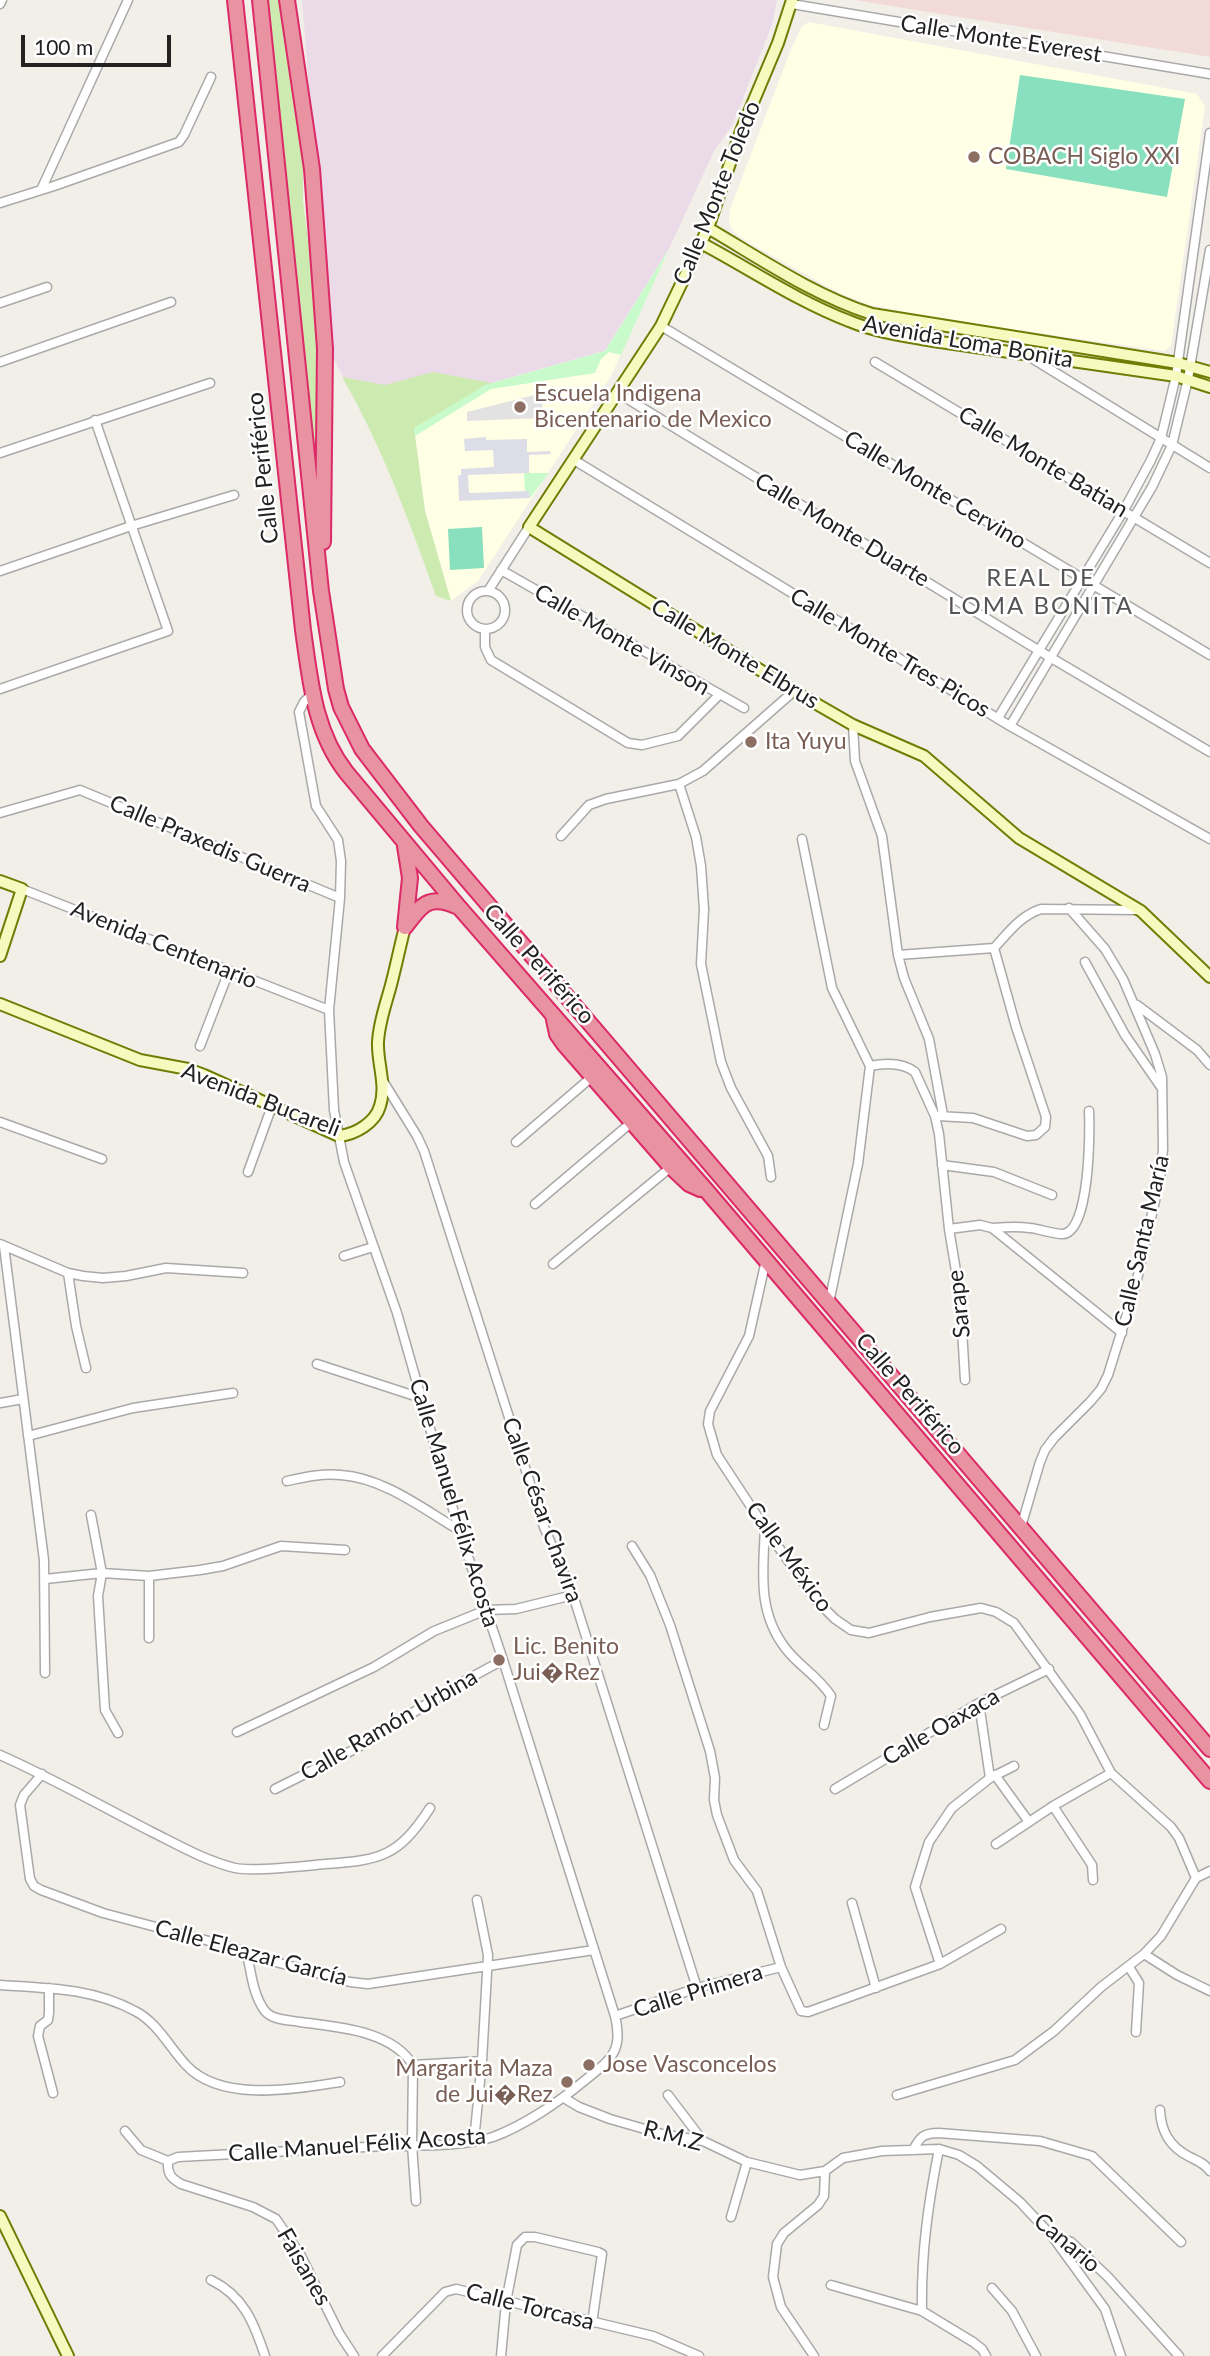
<!DOCTYPE html>
<meta charset="utf-8">
<style>
body{margin:0}
#map{position:relative;width:1210px;height:2356px;overflow:hidden;background:#f2efe9;font-family:Lato,sans-serif}
canvas{display:block}
.scale{position:absolute;left:21px;top:35px;width:150px;height:32px;box-sizing:border-box;border:4px solid #222;border-top:0;padding-left:9px;font-size:21px;line-height:24px;white-space:nowrap;color:#222;-webkit-text-stroke:5px #fff;paint-order:stroke}
</style>
<div id="map">
<canvas width="1210" height="2356"></canvas>
<div class="scale">100 m</div>
</div>
<script>
const ctx = document.querySelector('canvas').getContext('2d');
ctx.lineJoin = 'round';
function fillPath(path, color) {
  ctx.fillStyle = color;
  ctx.fill(path, 'evenodd');
}
function strokePath(path, color, width, dash) {
  ctx.strokeStyle = color;
  ctx.lineWidth = width;
  ctx.lineCap = dash ? 'butt' : 'round';
  ctx.setLineDash(dash || []);
  ctx.stroke(path);
}
function drawText(font, color, halo, rows, align = 'center') {
  ctx.font = font + ' Lato,sans-serif';
  ctx.lineWidth = 5;
  ctx.setLineDash([]);
  ctx.textBaseline = 'middle';
  ctx.strokeStyle = halo;
  ctx.fillStyle = color;
  for (const [text, x, y, turn = 0] of rows) {
    ctx.save();
    ctx.translate(x, y);
    ctx.rotate((+turn || 0) * Math.PI / 180);
    ctx.textAlign = isNaN(turn) ? turn : align;
    if (halo) ctx.strokeText(text, 0, 0);
    ctx.fillText(text, 0, 0);
    ctx.restore();
  }
}
fillPath(new Path2D(`
 M 856,0 L 1210,0 L 1210,57 L 872,3 Z`), '#f2dad9');
fillPath(new Path2D(`
 M 302,0 L 777,0 L 772,25 L 733,124 L 714,151 L 669,249 L 605,351 L 492,383 L 371,430 L 330,352 Z`), '#ebdbe8');
fillPath(new Path2D(`
 M 809,22 L 1197,94 L 1205,106 L 1171,346 L 1164,351 L 928,317 L 867,304 L 839,293 L 749,243 L 733,231 L 729,222 L 730,209 L 790,52 L 802,26 Z
 M 669,249 L 611,376 L 478,581 L 451,601 L 425,511 L 414,428 L 492,383 L 605,351 Z`), '#ffffe5');
fillPath(new Path2D(`
 M 267,0 L 280,0 L 297,102 L 303,166 L 303,200 L 314,290 L 318,351 L 320,502 Z
 M 433,372 L 492,383 L 414,428 L 425,511 L 451,601 L 436,596 C 409,521 382,446 342,377 L 385,385 Z`), '#cdebb0');
fillPath(new Path2D(`
 M 669,249 L 621,355 L 609,352 L 601,359 L 595,373 L 491,389 L 415,436 L 414,428 L 485,385 L 605,351 Z
 M 524,473 L 549,473 L 530,498 L 529,491 L 525,491 Z`), '#c8facc');
fillPath(new Path2D(`
 M 1020,75 L 1185,99 L 1167,197 L 1006,169 Z
 M 482,527 L 484,568 L 450,570 L 448,529 Z`), '#88e0be');
fillPath(new Path2D(`
 M 542,393 L 543,418 L 467,421 L 467,412 Z`), '#e2e2e2');
fillPath(new Path2D(`
 M 486,437 L 486,440 L 527,439 L 527,452 L 550,451 L 551,454 L 529,455 L 529,473 L 468,475 L 469,493 L 529,491 L 530,498 L 459,501 L 458,475 L 461,475 L 461,469 L 494,467 L 493,450 L 465,451 L 464,439 Z`), '#dddde8');
const street = new Path2D(`
 M 0,4 L 2,0
 M 792,4 L 1210,74
 M 41,190 L 128,0
 M 0,203 L 54,186 L 179,142 L 184,135 L 211,77
 M 0,303 L 47,287
 M 661,326 L 1210,655
 M 1030,357 L 1210,468
 M 0,362 L 171,302
 M 875,362 L 1210,563
 M 618,393 L 1038,650 L 1210,752
 M 0,453 L 210,383
 M 574,460 L 1010,726 L 1210,839
 M 501,570 L 744,708
 M 0,571 L 131,526 L 234,495
 M 488,591 L 529,527
 M467 610a19 19 0 1 1 38 0a19 19 0 1 1-38 0Z
 M 485,629 L 485,647 L 491,660 L 628,743 L 642,745 L 678,736 L 719,695
 M 0,689 L 168,631 L 95,420
 M 998,718 L 1124,510 L 1151,460 L 1161,438 L 1176,376 L 1210,133
 M 853,725 L 855,761 L 882,836 L 898,955 L 904,978 L 929,1039 L 943,1115
 M 1010,726 L 1152,487 L 1172,445 L 1188,379 L 1210,250
 M 679,784 L 696,837 L 701,866 L 704,909 L 701,964 L 721,1062 L 731,1088 L 768,1156 L 771,1177
 M 0,813 L 80,790 L 340,898
 M 561,836 L 589,805 L 606,799 L 679,784 L 703,771 L 794,691
 M 802,839 L 832,988 L 870,1066
 M 22,889 L 329,1010
 M 898,955 L 994,948 C 1009,932 1020,916 1041,909 L 1138,910
 M 1085,962 L 1125,1035 L 1161,1087
 M 1137,1005 L 1197,1050 L 1210,1065
 M 200,1046 L 229,971
 M 870,1066 C 885,1063 902,1062 915,1072 L 935,1116 L 939,1134 L 949,1229 L 960,1295 L 965,1380
 M 383,1081 L 417,1136 L 424,1151 L 544,1527 L 573,1595 L 697,1988
 M 938,1116 L 973,1118 L 1027,1136 L 1036,1135 L 1045,1127 L 1046,1117 L 1016,1027 L 994,948
 M 0,1122 L 102,1159
 M 516,1142 L 593,1076
 M 942,1165 L 994,1172 L 1052,1195
 M 248,1172 L 272,1106
 M 535,1204 L 633,1121
 M 992,1228 C 1005,1227 1017,1226 1030,1228 C 1040,1229 1052,1234 1063,1234 C 1090,1232 1090,1131 1089,1111
 M 949,1229 L 980,1225 L 992,1228 L 1122,1333
 M 0,1244 L 68,1273 L 83,1276 L 103,1278 L 126,1276 L 166,1268 L 243,1273
 M 4,1246 L 44,1560 L 45,1673
 M 344,1256 L 373,1247
 M 766,1260 L 749,1336 L 710,1411 L 708,1424 L 717,1455 L 765,1528 L 816,1600 L 835,1619 L 851,1630 L 869,1633 L 930,1617 L 981,1608 L 996,1612 L 1014,1623 L 1080,1714 L 1111,1773 L 1171,1827 L 1179,1838 L 1196,1878
 M 553,1264 L 671,1167
 M 68,1273 L 76,1326 L 86,1368
 M 829,1303 L 858,1164 L 870,1066
 M 317,1364 L 421,1398
 M 0,1403 L 23,1399
 M 28,1436 L 133,1408 L 233,1393
 M 287,1481 C 305,1477 323,1473 341,1475 C 384,1478 423,1509 459,1530
 M 91,1515 L 102,1573 L 98,1596 L 105,1710 L 118,1733
 M 1021,1527 L 1040,1462 L 1045,1450 L 1054,1438 L 1090,1402 L 1101,1389 L 1108,1375 L 1135,1288 L 1160,1179 L 1163,1149 L 1162,1077 L 1155,1054 L 1123,979 L 1105,949 L 1069,908
 M 765,1528 C 763,1572 757,1612 786,1649 C 800,1667 818,1676 831,1696 L 824,1725
 M 632,1546 L 650,1575 L 670,1625 L 710,1751 L 715,1778 L 714,1800 L 717,1815 L 734,1860 L 757,1891 L 781,1967 L 801,2011 L 808,2012 L 940,1964 L 1001,1929
 M 45,1579 L 102,1573 L 149,1576 L 200,1570 L 223,1566 L 281,1546 L 345,1550
 M 149,1638 L 149,1576
 M 979,1703 L 990,1778
 M 237,1732 L 374,1667 L 434,1631 L 454,1623 L 486,1610 L 516,1609 L 573,1595
 M 0,1755 C 52,1778 101,1806 152,1832 C 178,1845 206,1861 235,1868 C 253,1872 304,1866 325,1864 C 381,1860 398,1857 430,1808
 M 42,1774 L 24,1795 L 20,1805 L 30,1879 L 34,1886 L 41,1890 L 103,1913 L 224,1945 L 272,1961 L 350,1982 L 368,1984 L 594,1950
 M 995,1775 L 1029,1822
 M 275,1789 L 355,1749 L 457,1685 L 503,1660
 M 835,1789 L 979,1703 L 1049,1669
 M 1053,1806 L 1092,1865 L 1093,1880
 M 996,1844 L 1053,1806 L 1111,1773
 M 852,1903 L 876,1988
 M 247,1954 C 251,1971 253,1996 265,2011 C 272,2020 289,2020 300,2022 C 337,2027 391,2030 413,2065 L 412,2145 L 416,2201
 M 1144,1954 L 1177,1975 L 1210,1991
 M 940,1964 L 915,1887 L 929,1842 L 952,1808 L 990,1778 L 1014,1766
 M 1129,1967 L 1139,1983 L 1136,2032
 M 0,1985 C 48,1988 92,1988 135,2011 C 157,2022 170,2048 186,2065 C 221,2103 295,2089 340,2082
 M 49,1988 L 49,2013 L 48,2020 L 40,2026 L 38,2036 L 53,2093
 M 615,2016 L 697,1988 L 781,1967
 M 413,2065 L 482,2061
 M 668,2095 L 703,2141
 M 897,2095 L 1015,2060 L 1054,2031 L 1101,1987 L 1144,1954 L 1161,1936 L 1196,1878 L 1210,1871
 M 564,2098 L 579,2107 L 610,2119 L 662,2134 L 703,2141 L 747,2162 L 800,2175 L 825,2171 L 843,2158 L 882,2151 L 939,2149 L 959,2155 L 977,2166 L 1020,2202 L 1050,2234 L 1071,2242 L 1108,2277 L 1179,2356
 M 1160,2110 C 1161,2131 1169,2146 1188,2156 C 1197,2161 1203,2162 1210,2171
 M 125,2131 L 141,2150 L 168,2161
 M 474,2141 L 482,2061 L 488,1955 L 477,1900
 M 913,2150 C 920,2137 923,2133 939,2133 L 1040,2141 L 1092,2156 L 1181,2242
 M 168,2161 L 178,2157 C 248,2153 317,2150 386,2146 C 419,2145 462,2147 493,2137 C 523,2126 559,2102 584,2081 C 610,2060 624,2052 615,2016 L 503,1660 L 459,1530 L 397,1313 L 344,1162 L 334,1110 L 329,1010 L 340,898 L 341,861 L 338,840 L 316,806 L 299,712 L 304,702 L 312,694
 M 168,2161 C 167,2174 171,2178 181,2184 L 253,2207 L 276,2219 L 300,2254 L 339,2333 L 354,2356
 M 731,2217 L 747,2162
 M 1052,2236 L 1105,2309 L 1121,2356
 M 211,2280 C 244,2296 254,2323 265,2356
 M 831,2285 L 922,2311 L 973,2342 L 982,2349 L 986,2356
 M 992,2288 L 1012,2311 L 1036,2356
 M 922,2311 C 921,2254 928,2204 939,2149
 M 382,2356 L 445,2292 L 456,2289 L 653,2336 L 699,2356
 M 501,2356 L 506,2302 L 517,2245 L 525,2237 L 535,2237 L 598,2252 L 602,2254 L 592,2323
 M 814,2356 L 781,2307 L 773,2277 L 777,2244 L 784,2233 L 818,2205 L 824,2196 L 825,2171`);
const secondary = new Path2D(`
 M 792,0 L 778,43 L 741,131 L 708,228 L 661,326 L 529,527 L 794,691 L 853,725 L 924,756 L 1019,838 L 1141,911 L 1210,977
 M 708,228 C 761,259 813,295 872,314 L 1178,363 L 1210,372
 M 701,243 C 750,269 797,301 849,321 C 875,332 905,336 933,341 L 1176,376 L 1210,387
 M 0,881 L 22,889 L 0,956
 M 0,1004 L 140,1060 L 188,1069 L 204,1075 L 339,1136 C 356,1134 375,1123 380,1106 C 387,1085 377,1063 378,1042 C 379,1022 386,1004 391,985 C 396,966 400,946 405,927
 M 0,2216 L 68,2356`);
const highway = new Path2D(`
 M 235,0 L 303,630 C 310,679 314,731 346,772 L 458,906 L 706,1190 L 1210,1781
 M 260,0 L 321,591 L 336,689 L 341,707 L 362,749 L 421,826 L 1210,1749
 M 287,0 L 312,169 L 325,349 L 323,542
 M 405,927 L 410,878 L 405,846
 M 405,927 C 421,905 429,894 456,906
 M 553,1015 L 557,1034 L 564,1044 L 671,1167 L 689,1184 L 700,1189`);
strokePath(street, '#a9a9a9', 11);
strokePath(secondary, '#707d05', 14);
strokePath(highway, '#dc2a67', 18);
strokePath(street, '#fff', 8);
strokePath(secondary, '#f7fabf', 10);
strokePath(highway, '#e892a2', 14);
for (const [x, y, r, color] of [
 [974,157,7,"#8d6e63"],
 [520,407,7,"#8d6e63"],
 [751,742,7,"#8d6e63"],
 [499,1660,7,"#8d6e63"],
 [589,2065,7,"#8d6e63"],
 [567,2082,7,"#8d6e63"]
]) {
  const dot = new Path2D();
  dot.arc(x, y, r, 0, 2 * Math.PI);
  ctx.fillStyle = color;
  ctx.fill(dot);
  strokePath(dot, '#fff', 2.5);
}
drawText('23px', '#222', '#fff', [
 ["Calle Monte Everest",1001,39,9],
 ["Calle Monte Toledo",717,193,-68],
 ["Avenida Loma Bonita",968,342,10],
 ["Calle Monte Batian",1043,462,31],
 ["Calle Periférico",263,468,-96],
 ["Calle Monte Cervino",935,490,31],
 ["Calle Monte Duarte",842,530,31],
 ["Calle Monte Vinson",622,640,30],
 ["Calle Monte Tres Picos",890,653,31],
 ["Calle Monte Elbrus",735,654,31],
 ["Calle Praxedis Guerra",210,844,23],
 ["Avenida Centenario",164,945,22],
 ["Calle Periférico",539,964,48],
 ["Avenida Bucareli",261,1100,21],
 ["Calle Santa María",1142,1241,-77],
 ["Sarape",959,1304,-96],
 ["Calle Periférico",910,1394,49],
 ["Calle Manuel Félix Acosta",454,1503,73],
 ["Calle César Chavira",542,1510,70],
 ["Calle México",789,1557,54],
 ["Calle Ramón Urbina",389,1725,-30],
 ["Calle Oaxaca",941,1727,-30],
 ["Calle Eleazar García",251,1953,15],
 ["Calle Primera",698,1991,-17],
 ["R.M.Z",673,2136,15],
 ["Calle Manuel Félix Acosta",357,2145,-4],
 ["Canario",1067,2243,40],
 ["Faisanes",304,2267,60],
 ["Calle Torcasa",530,2307,14]
]);
drawText('23px', '#785e54', '#fff', [
 ["COBACH Siglo XXI",988,157],
 ["Escuela Indigena",534,394],
 ["Bicentenario de Mexico",534,420],
 ["Ita Yuyu",765,742],
 ["Lic. Benito",513,1647],
 ["Jui�Rez",513,1673],
 ["Jose Vasconcelos",603,2065],
 ["Margarita Maza",553,2069,"right"],
 ["de Jui�Rez",553,2095,"right"]
], 'left');
ctx.letterSpacing = '2px';
drawText('24px', '#555', '#fff', [
 ["REAL DE",1041,578],
 ["LOMA BONITA",1041,606]
]);
ctx.letterSpacing = '0px';
</script>
